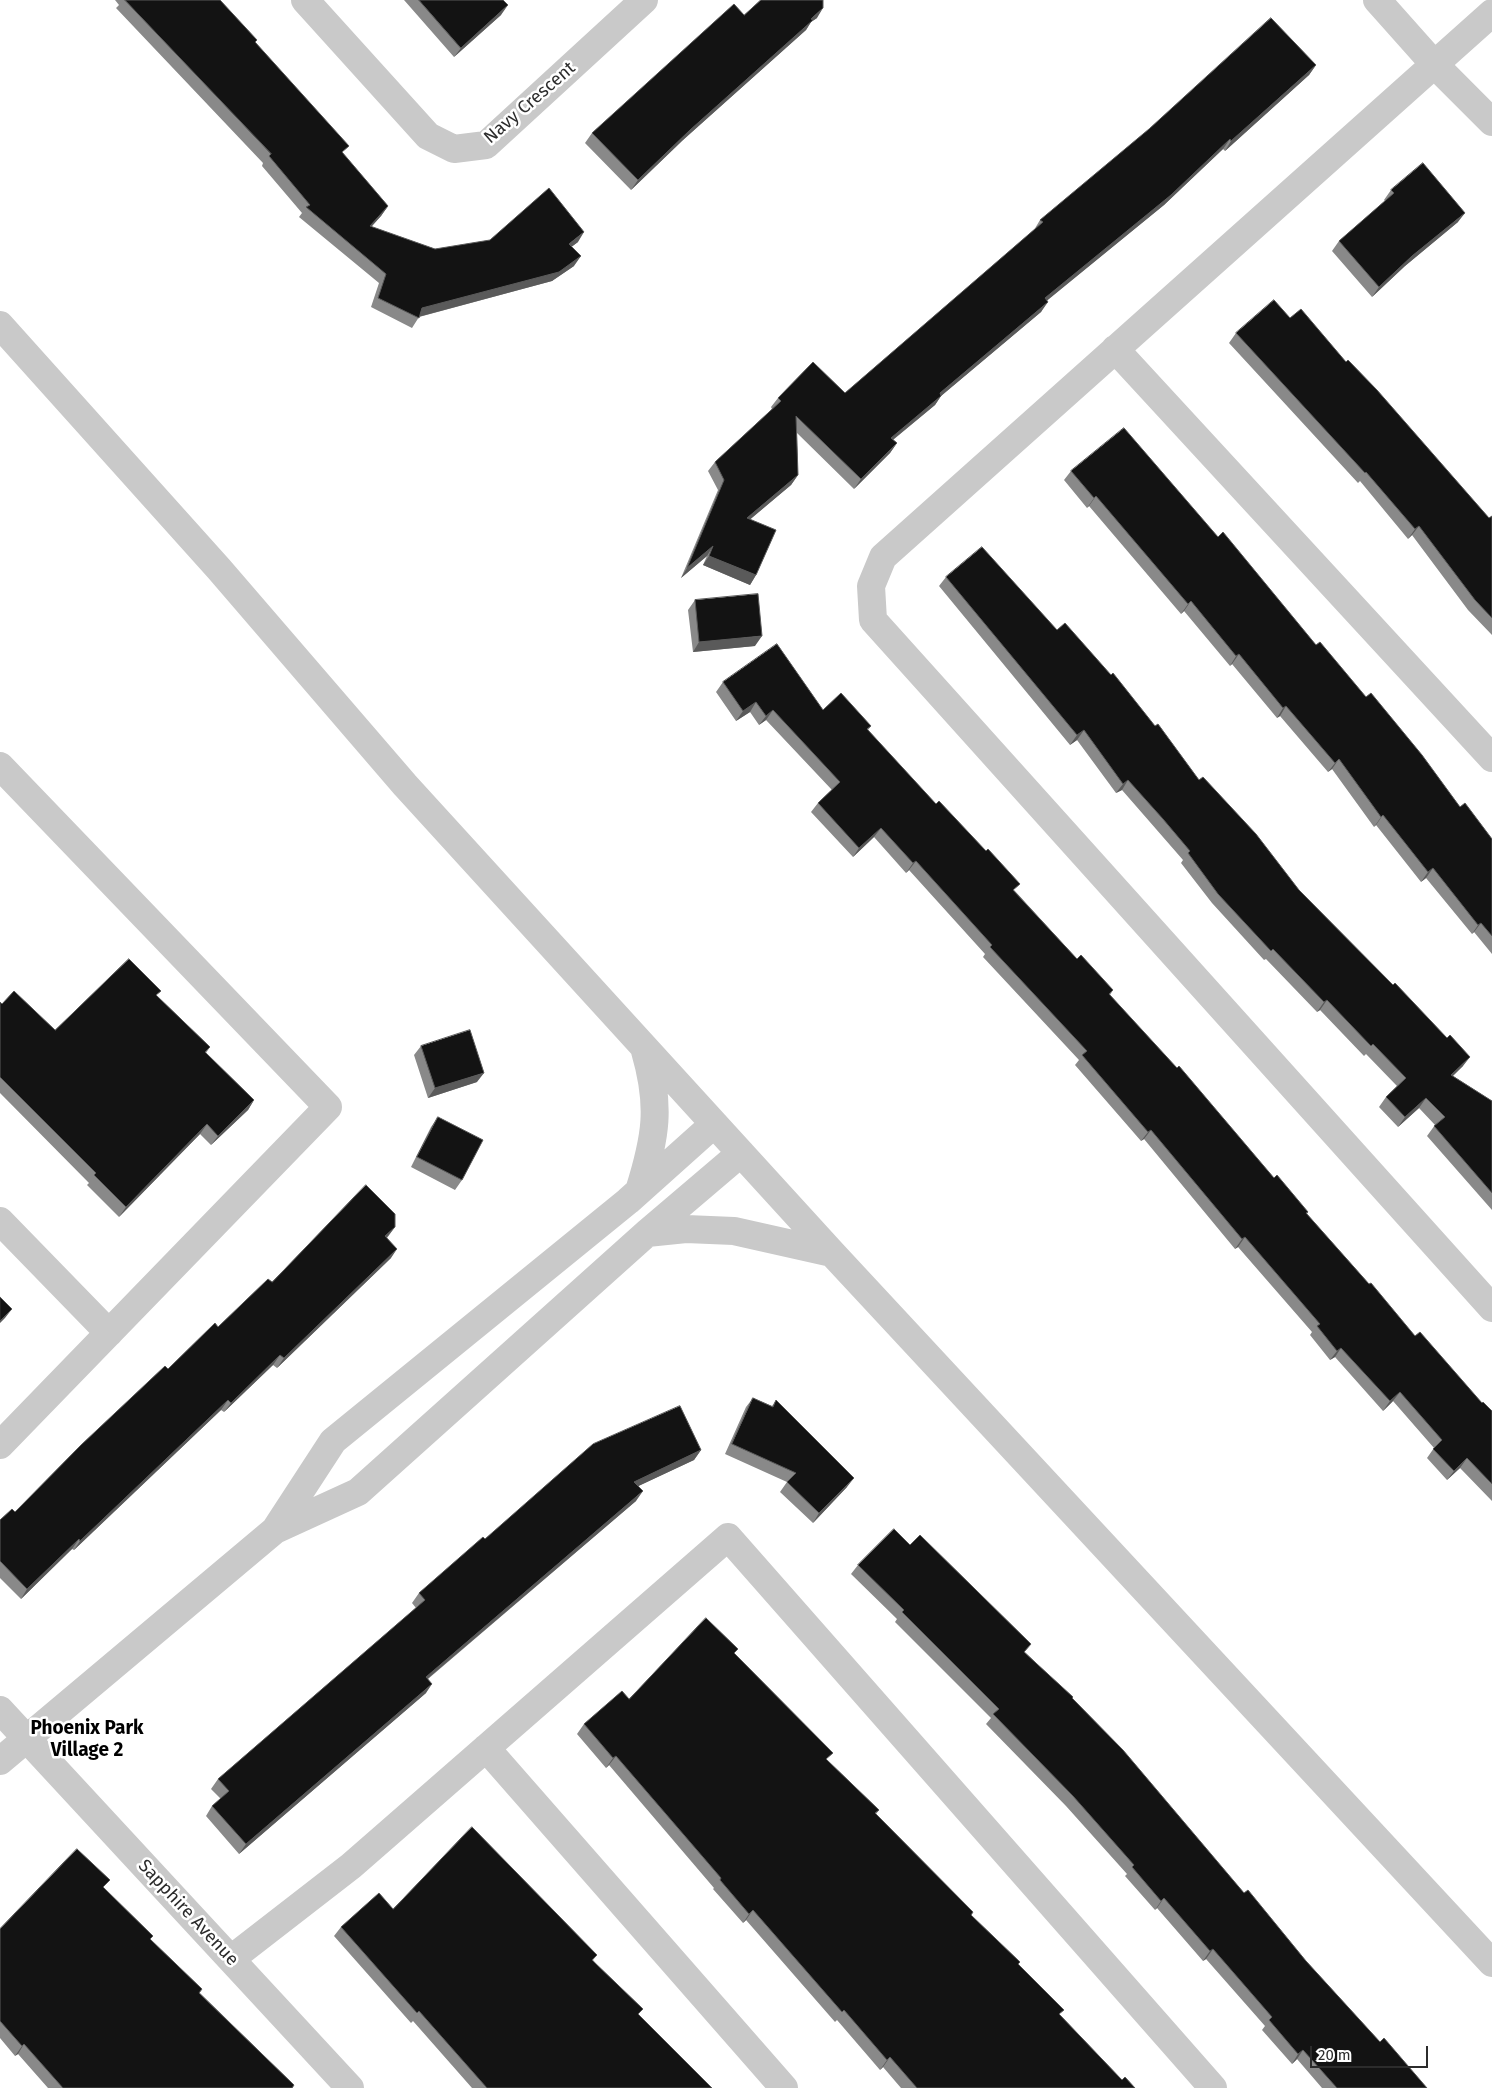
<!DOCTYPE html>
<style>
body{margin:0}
#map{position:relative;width:1492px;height:2088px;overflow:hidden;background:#fff;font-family:"Fira Sans",sans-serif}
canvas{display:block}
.scale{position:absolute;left:1310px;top:2046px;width:118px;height:22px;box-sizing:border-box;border:2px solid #2c2c2c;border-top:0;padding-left:6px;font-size:15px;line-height:18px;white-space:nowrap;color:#2c2c2c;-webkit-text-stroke:4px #fff;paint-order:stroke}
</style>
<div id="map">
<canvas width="1492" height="2088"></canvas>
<div class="scale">20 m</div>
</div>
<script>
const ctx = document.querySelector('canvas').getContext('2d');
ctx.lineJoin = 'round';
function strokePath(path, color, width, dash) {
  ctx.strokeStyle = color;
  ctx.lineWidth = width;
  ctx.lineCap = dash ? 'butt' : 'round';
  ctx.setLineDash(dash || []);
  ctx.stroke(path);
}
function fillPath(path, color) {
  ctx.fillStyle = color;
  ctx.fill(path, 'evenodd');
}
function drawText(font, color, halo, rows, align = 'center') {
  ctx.font = font + ' "Fira Sans",sans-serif';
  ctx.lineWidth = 5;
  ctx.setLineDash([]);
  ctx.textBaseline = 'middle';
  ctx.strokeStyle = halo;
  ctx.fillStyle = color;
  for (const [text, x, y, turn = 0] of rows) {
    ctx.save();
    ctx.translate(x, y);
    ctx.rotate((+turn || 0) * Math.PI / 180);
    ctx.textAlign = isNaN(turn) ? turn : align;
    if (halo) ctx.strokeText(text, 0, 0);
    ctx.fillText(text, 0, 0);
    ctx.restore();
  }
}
strokePath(new Path2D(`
 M 305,0 L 428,136 L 454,149 L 486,145 L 644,0
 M 1377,0 L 1434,64 L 1492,122
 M 1492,13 L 883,557 L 871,586 L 873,620 L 1492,1308
 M 0,325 L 219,569 L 405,785 L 832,1253 L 1492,1963
 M 1115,349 L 1492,758
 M 0,766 L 328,1107 L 0,1445
 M 639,1191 C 656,1137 661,1106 645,1051
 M 0,1221 L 109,1333
 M 647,1233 L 686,1229 L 734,1231 L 832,1253
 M 275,1530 L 333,1441 L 628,1201 L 714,1124
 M 0,1710 L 350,2088
 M 486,1748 L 784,2088
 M 0,1761 L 275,1530 L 358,1492 L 647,1233 L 741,1153
 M 231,1959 L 351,1866 L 728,1537 L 1213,2088`), '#c9c9c9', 28);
fillPath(new Path2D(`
 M 115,0 L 220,0 L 255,42 L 343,154 L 388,206 L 381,216 L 371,227 L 435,249 L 578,242 L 571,247 L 574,266 L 552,281 L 419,317 L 412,328 L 371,307 L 379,283 L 299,217 L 302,213 L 262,166 L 263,163 L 116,8 L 119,5 Z
 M 404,0 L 503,0 L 501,15 L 454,57 Z
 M 744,15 L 817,18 L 811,22 L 806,30 L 683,140 L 631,190 L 585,143 L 592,133 Z
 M 1316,65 L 1309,75 L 1225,151 L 1223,149 L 1164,205 L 1047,300 L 1041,312 L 941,396 L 935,405 L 893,440 L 897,443 L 890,453 L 854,489 L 797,433 L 798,475 L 791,485 L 750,519 L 756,575 L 750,585 L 703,565 L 707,556 L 681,578 L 718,490 L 708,471 L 715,462 L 772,409 L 771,407 L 778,398 L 845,393 L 1034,230 L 1040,220 Z
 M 1391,190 L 1458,222 L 1405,266 L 1372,297 L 1332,251 L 1339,241 L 1385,201 L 1384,200 Z
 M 1290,318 L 1346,362 L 1489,518 L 1492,516 L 1492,635 L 1468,610 L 1412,535 L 1408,539 L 1360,481 L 1358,483 L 1229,343 L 1236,333 Z
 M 1071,471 L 1218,537 L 1316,645 L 1460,807 L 1492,839 L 1492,954 L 1474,932 L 1472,934 L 1426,878 L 1421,882 L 1376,825 L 1374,827 L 1332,769 L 1328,772 L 1280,716 L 1277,718 L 1232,664 L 1230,666 L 1184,611 L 1181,614 L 1089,506 L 1087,508 L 1064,480 Z
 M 946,577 L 1057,630 L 1199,780 L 1299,890 L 1463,1066 L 1453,1076 L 1492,1101 L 1492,1210 L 1427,1136 L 1435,1125 L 1419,1108 L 1398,1127 L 1379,1107 L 1386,1097 L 1397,1086 L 1366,1054 L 1364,1056 L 1320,1010 L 1317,1012 L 1266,959 L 1264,960 L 1212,903 L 1181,863 L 1183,860 L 1156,829 L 1122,790 L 1116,793 L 1077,740 L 1070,745 L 939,586 Z
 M 695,600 L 755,646 L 693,652 L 688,610 Z
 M 723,682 L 823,710 L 871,726 L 868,730 L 1015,891 L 1077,959 L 1113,990 L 1110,995 L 1274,1178 L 1308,1212 L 1307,1214 L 1415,1336 L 1482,1403 L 1492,1411 L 1492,1501 L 1460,1468 L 1447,1480 L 1427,1458 L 1434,1448 L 1393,1401 L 1383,1411 L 1335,1357 L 1330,1360 L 1310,1335 L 1312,1332 L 1238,1247 L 1235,1249 L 1144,1139 L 1141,1141 L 1075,1065 L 1079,1060 L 983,957 L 985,954 L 909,870 L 906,873 L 874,837 L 853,857 L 811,812 L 818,803 L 832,790 L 766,720 L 759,725 L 750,712 L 736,721 L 716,692 Z
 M 157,996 L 210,1047 L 206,1053 L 254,1100 L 248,1110 L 211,1145 L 200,1134 L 119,1217 L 87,1185 L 89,1183 L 0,1093 L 0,1002 L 2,1004 L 55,1030 Z
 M 421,1046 L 477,1082 L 428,1098 L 414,1055 Z
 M 438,1117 L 462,1180 L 455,1190 L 411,1167 L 431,1127 Z
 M 395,1227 L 387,1238 L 391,1258 L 277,1368 L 273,1365 L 224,1412 L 221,1410 L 74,1550 L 72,1549 L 21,1599 L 0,1578 L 0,1520 L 15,1512 L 168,1369 L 272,1282 Z
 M 753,1398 L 772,1406 L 776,1400 L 847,1487 L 813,1523 L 780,1492 L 787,1482 L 725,1454 L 746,1407 Z
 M 701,1450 L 694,1460 L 638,1486 L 636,1501 L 428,1679 L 426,1693 L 239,1854 L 206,1816 L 212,1806 L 221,1799 L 211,1789 L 218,1779 L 416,1608 L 412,1603 L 419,1593 L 485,1539 Z
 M 910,1545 L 1026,1653 L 1072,1699 L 1244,1893 L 1306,1961 L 1380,2042 L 1427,2088 L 1322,2088 L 1297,2059 L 1292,2064 L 1262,2030 L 1265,2026 L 1206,1959 L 1203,1961 L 1157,1908 L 1155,1910 L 1125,1876 L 1127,1874 L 1066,1806 L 986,1724 L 991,1718 L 895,1622 L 897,1619 L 851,1574 L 858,1565 Z
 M 735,1654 L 827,1760 L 879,1810 L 876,1814 L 973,1912 L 971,1915 L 1018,1964 L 1060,2015 L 1122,2080 L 1135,2088 L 901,2088 L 883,2067 L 880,2070 L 837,2020 L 835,2022 L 746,1920 L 743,1923 L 713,1889 L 714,1888 L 609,1765 L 606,1768 L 577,1734 L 584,1724 L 629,1699 Z
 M 104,1889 L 200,1993 L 294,2085 L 292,2088 L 48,2088 L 18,2054 L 15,2056 L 0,2038 L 0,1929 Z
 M 393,1909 L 597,1955 L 593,1960 L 639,2015 L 712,2088 L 472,2088 L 413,2021 L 411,2023 L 334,1936 L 341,1927 Z`), '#898989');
fillPath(new Path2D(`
 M 508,5 L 501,15 L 454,57 L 461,48 Z
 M 823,8 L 817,18 L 811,22 L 806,30 L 683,140 L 631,190 L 638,180 L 690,130 Z
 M 1316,65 L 1309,75 L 1225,151 L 1231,141 Z
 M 1230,139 L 1223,149 L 1164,205 L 1038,308 L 1045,298 Z
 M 388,206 L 381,216 L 363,236 L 370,226 Z
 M 1465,213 L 1458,222 L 1405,266 L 1372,297 L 1379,287 L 1412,256 Z
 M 584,232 L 578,242 L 562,254 L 569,244 Z
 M 581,256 L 574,266 L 552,281 L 418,317 L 422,308 Z
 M 1048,302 L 1041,312 L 941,396 L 935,405 L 884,447 L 891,438 L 940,393 Z
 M 897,443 L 890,453 L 854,489 L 861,479 Z
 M 798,475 L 791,485 L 740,528 L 747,518 Z
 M 1096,496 L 1089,506 L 1087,508 L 1094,498 Z
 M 1419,526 L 1412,535 L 1408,539 L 1415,529 Z
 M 713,546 L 707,556 L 681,578 L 687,568 Z
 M 709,556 L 756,575 L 750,585 L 703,565 Z
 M 1191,601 L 1184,611 L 1181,614 L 1188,604 Z
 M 762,636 L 755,646 L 693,652 L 699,642 Z
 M 1239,654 L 1232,664 L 1230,666 L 1236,656 Z
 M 756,702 L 750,712 L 736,721 L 743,711 Z
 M 1286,706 L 1280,716 L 1277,718 L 1283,708 Z
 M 773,710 L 766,720 L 759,725 L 766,716 Z
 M 1084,730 L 1077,740 L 1070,745 L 1077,735 Z
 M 1339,759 L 1332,769 L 1328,772 L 1335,763 Z
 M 1128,780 L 1122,790 L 1116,793 L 1123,784 Z
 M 1383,815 L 1376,825 L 1374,827 L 1381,817 Z
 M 881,828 L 874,837 L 853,857 L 859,848 Z
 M 916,861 L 909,870 L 906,873 L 913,863 Z
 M 1433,868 L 1426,878 L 1421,882 L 1428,872 Z
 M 1481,923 L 1474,932 L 1472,934 L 1478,925 Z
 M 1327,1000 L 1320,1010 L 1317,1012 L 1324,1002 Z
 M 1470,1057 L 1463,1066 L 1444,1084 L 1451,1075 Z
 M 484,1073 L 477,1082 L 428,1098 L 435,1088 Z
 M 1426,1098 L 1419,1108 L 1398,1127 L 1405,1117 Z
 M 254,1100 L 248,1110 L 211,1145 L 218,1136 Z
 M 207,1124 L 200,1134 L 119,1217 L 126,1207 Z
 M 1151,1130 L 1144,1139 L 1141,1141 L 1148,1132 Z
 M 395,1227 L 388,1236 L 378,1246 L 385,1236 Z
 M 1245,1237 L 1238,1247 L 1235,1249 L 1242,1239 Z
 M 397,1249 L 391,1258 L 277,1368 L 284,1358 Z
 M 12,1309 L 5,1318 L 0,1323 L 0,1321 Z
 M 1341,1348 L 1335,1357 L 1330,1360 L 1337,1351 Z
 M 280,1355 L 273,1365 L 224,1412 L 231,1403 Z
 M 1400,1392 L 1393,1401 L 1383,1411 L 1390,1401 Z
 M 228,1400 L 221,1410 L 74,1550 L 80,1541 Z
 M 701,1450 L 694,1460 L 628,1491 L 634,1482 Z
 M 1467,1458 L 1460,1468 L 1447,1480 L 1454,1471 Z
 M 854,1478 L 847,1487 L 813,1523 L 819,1513 Z
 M 643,1491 L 636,1501 L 419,1686 L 426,1677 Z
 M 79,1539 L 72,1549 L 21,1599 L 27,1589 Z
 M 432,1684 L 426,1693 L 239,1854 L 246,1844 Z
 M 616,1756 L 609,1765 L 606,1768 L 613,1758 Z
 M 1164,1898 L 1157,1908 L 1155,1910 L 1161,1901 Z
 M 753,1910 L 746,1920 L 743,1923 L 749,1914 Z
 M 1213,1949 L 1206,1959 L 1203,1961 L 1210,1951 Z
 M 24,2044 L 18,2054 L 15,2056 L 22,2046 Z
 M 1303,2050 L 1297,2059 L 1292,2064 L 1298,2054 Z
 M 890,2057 L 883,2067 L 880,2070 L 887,2060 Z`), '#5a5a5a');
const building = new Path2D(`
 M 125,0 L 220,0 L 257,40 L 255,42 L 349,146 L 342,152 L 388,206 L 370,226 L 435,249 L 490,240 L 549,188 L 584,232 L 569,244 L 581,256 L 559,272 L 422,308 L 419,318 L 378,298 L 386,274 L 306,207 L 310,205 L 269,156 L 271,154 Z
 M 419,0 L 503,0 L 508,5 L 461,48 Z
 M 761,0 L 823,0 L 823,8 L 811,19 L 813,20 L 690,130 L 638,180 L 592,133 L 734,4 L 744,15 Z
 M 1271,18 L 1316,65 L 1231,141 L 1230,139 L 1171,195 L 1045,298 L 1048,302 L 940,393 L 941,396 L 891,438 L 897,443 L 861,479 L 796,416 L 798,475 L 747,518 L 776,530 L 756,575 L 709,556 L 713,546 L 687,568 L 724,480 L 715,462 L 781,401 L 778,398 L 813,362 L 845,393 L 1043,222 L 1040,220 L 1149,129 Z
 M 1423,163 L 1465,213 L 1412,256 L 1379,287 L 1339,241 L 1394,193 L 1391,190 Z
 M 1274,300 L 1290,318 L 1301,309 L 1346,362 L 1348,360 L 1377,390 L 1489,518 L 1492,516 L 1492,618 L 1475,600 L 1419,526 L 1415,529 L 1366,472 L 1365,473 L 1236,333 Z
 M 1124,428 L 1218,537 L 1223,532 L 1316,645 L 1320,642 L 1366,697 L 1371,693 L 1422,755 L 1460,807 L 1465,803 L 1492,839 L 1492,936 L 1481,923 L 1478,925 L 1433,868 L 1428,872 L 1383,815 L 1381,817 L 1339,759 L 1335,763 L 1286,706 L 1283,708 L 1239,654 L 1236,656 L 1191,601 L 1188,604 L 1096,496 L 1094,498 L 1071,471 Z
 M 982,547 L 1057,630 L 1065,623 L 1111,675 L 1113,673 L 1155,726 L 1158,724 L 1199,780 L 1203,777 L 1256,834 L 1299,890 L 1393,985 L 1395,983 L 1447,1038 L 1450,1035 L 1470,1057 L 1451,1075 L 1492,1101 L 1492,1193 L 1434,1126 L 1445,1117 L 1426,1098 L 1405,1117 L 1386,1097 L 1406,1078 L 1373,1044 L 1371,1046 L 1327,1000 L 1324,1002 L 1273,949 L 1271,951 L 1218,894 L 1188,853 L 1190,851 L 1163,819 L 1128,780 L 1123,784 L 1084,730 L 1077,735 L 946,577 Z
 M 758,594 L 762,636 L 699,642 L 695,600 Z
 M 777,644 L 823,710 L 841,693 L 871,726 L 867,729 L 936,804 L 939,801 L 986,851 L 988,849 L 1020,884 L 1013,890 L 1077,959 L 1081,955 L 1113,990 L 1109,994 L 1177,1068 L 1179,1066 L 1274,1178 L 1277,1175 L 1308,1212 L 1306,1213 L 1369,1284 L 1371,1283 L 1415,1336 L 1420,1332 L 1482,1403 L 1483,1402 L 1492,1411 L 1492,1484 L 1467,1458 L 1454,1471 L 1433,1449 L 1442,1440 L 1400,1392 L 1390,1401 L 1341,1348 L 1337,1351 L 1317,1326 L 1320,1324 L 1245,1237 L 1242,1239 L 1151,1130 L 1148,1132 L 1082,1055 L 1087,1051 L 990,947 L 992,945 L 916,861 L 913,863 L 881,828 L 859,848 L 818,803 L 840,782 L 773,710 L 766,716 L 756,702 L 743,711 L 723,682 Z
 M 129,959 L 161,991 L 156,995 L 210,1047 L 205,1052 L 254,1100 L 218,1136 L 207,1124 L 126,1207 L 94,1175 L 96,1173 L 0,1077 L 0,1002 L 2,1004 L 14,991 L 55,1030 Z
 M 470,1030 L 484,1073 L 435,1088 L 421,1046 Z
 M 438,1117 L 483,1140 L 462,1180 L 417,1157 Z
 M 366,1185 L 395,1214 L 395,1227 L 385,1236 L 397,1249 L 284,1358 L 280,1355 L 231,1403 L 228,1400 L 80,1541 L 79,1539 L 27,1589 L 0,1561 L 0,1520 L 12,1509 L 15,1512 L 81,1445 L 165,1366 L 168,1369 L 215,1323 L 218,1327 L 268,1279 L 272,1282 Z
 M 0,1297 L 12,1309 L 0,1321 Z
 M 753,1398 L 773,1407 L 776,1400 L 854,1478 L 819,1513 L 787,1482 L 796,1473 L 732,1444 Z
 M 680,1406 L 701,1450 L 634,1482 L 643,1491 L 426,1677 L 432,1684 L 246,1844 L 212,1806 L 229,1791 L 218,1779 L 425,1600 L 419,1593 L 483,1537 L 485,1539 L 593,1444 Z
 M 894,1529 L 910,1545 L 920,1535 L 1031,1644 L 1024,1652 L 1073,1697 L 1072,1698 L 1123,1750 L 1244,1893 L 1248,1890 L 1306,1961 L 1380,2042 L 1384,2038 L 1427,2088 L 1337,2088 L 1303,2050 L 1298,2054 L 1269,2020 L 1272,2017 L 1213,1949 L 1210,1951 L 1164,1898 L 1161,1901 L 1132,1867 L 1134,1865 L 1073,1796 L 993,1714 L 999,1709 L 902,1612 L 904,1610 L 858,1565 Z
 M 706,1618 L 738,1649 L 734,1653 L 833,1753 L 826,1759 L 879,1810 L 875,1813 L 973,1912 L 971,1915 L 1020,1962 L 1018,1964 L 1064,2010 L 1059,2014 L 1122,2080 L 1125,2077 L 1135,2088 L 917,2088 L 890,2057 L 887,2060 L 844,2010 L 842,2012 L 753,1910 L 749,1914 L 720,1880 L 721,1878 L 616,1756 L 613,1758 L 584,1724 L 622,1691 L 629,1699 Z
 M 472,1827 L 597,1955 L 592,1960 L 643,2009 L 638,2014 L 712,2088 L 487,2088 L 419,2011 L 417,2013 L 341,1927 L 379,1893 L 393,1909 Z
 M 77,1849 L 110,1880 L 103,1887 L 153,1936 L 150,1939 L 202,1989 L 199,1993 L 294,2085 L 292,2088 L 63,2088 L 24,2044 L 22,2046 L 0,2021 L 0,1929 Z`);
fillPath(building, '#131313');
strokePath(building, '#5a5a5a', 1);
drawText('18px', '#2c2c2c', '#fff', [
 ["Navy Crescent",530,103,-41],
 ["Sapphire Avenue",188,1913,47]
]);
drawText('bold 19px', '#000', '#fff', [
 ["Phoenix Park",87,1729],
 ["Village 2",87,1751]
]);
</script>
